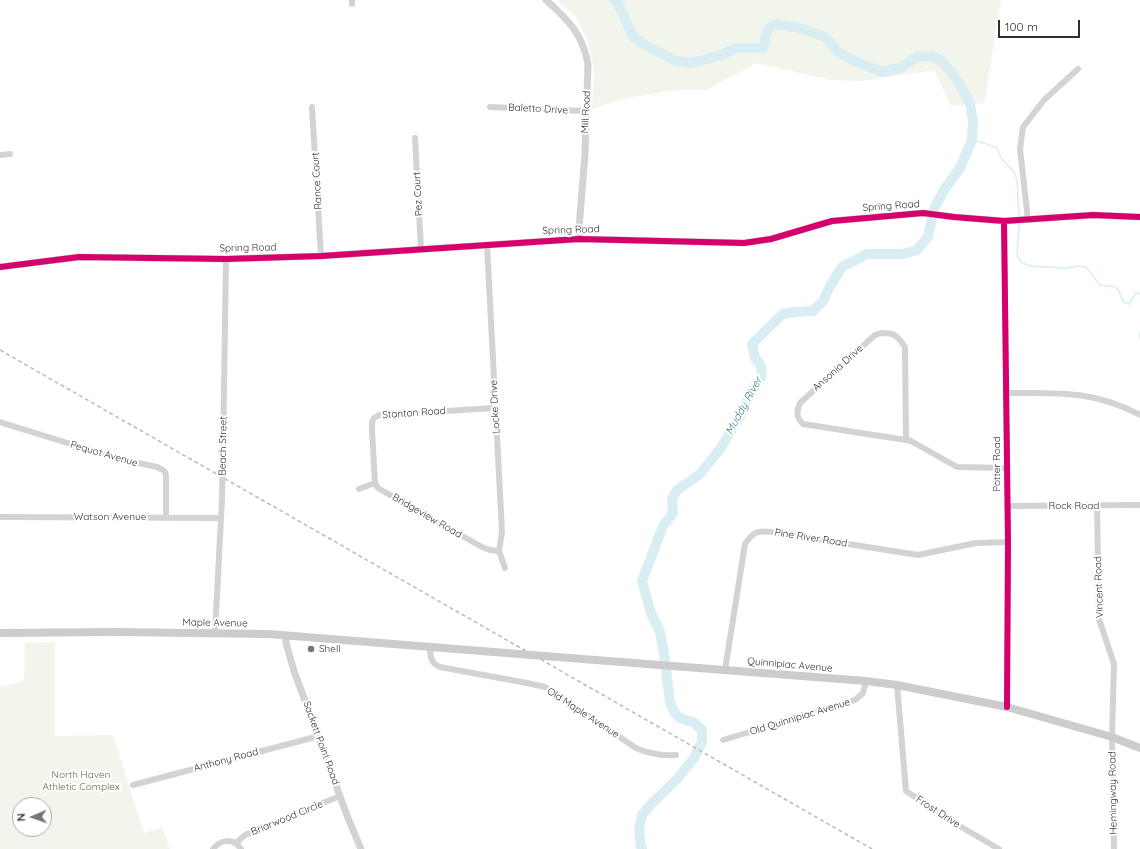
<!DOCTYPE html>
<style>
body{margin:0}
#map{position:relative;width:1140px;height:849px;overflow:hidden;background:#fff;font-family:Quicksand,sans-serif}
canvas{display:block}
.north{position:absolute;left:12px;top:797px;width:40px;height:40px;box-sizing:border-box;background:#fff;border:1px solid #ababab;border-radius:50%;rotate:268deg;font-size:11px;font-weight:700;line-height:16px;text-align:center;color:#2e2e2e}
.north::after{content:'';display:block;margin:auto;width:14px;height:18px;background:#777;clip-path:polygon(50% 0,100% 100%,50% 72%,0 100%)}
.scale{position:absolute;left:998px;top:20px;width:82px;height:18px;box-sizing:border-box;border:2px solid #2e2e2e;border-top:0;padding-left:5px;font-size:12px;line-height:14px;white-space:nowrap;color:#2e2e2e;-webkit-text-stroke:3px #fff;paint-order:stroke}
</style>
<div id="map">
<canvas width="1140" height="849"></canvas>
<div class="north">N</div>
<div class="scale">100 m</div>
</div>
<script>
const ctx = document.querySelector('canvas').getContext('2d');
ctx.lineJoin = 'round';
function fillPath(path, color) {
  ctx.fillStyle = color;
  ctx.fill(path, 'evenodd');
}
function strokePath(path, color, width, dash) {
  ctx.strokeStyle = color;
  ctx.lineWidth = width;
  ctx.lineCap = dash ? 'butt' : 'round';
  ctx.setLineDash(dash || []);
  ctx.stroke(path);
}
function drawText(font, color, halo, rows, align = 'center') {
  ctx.font = font + ' Quicksand,sans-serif';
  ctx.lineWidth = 4;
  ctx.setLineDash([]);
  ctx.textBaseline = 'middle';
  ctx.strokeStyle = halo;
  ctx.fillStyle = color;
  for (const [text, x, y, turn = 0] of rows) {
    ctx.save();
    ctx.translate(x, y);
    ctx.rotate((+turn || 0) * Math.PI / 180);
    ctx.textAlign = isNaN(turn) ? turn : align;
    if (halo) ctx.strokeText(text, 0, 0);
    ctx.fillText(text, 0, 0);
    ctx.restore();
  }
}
fillPath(new Path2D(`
 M 557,0 L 1001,0 L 984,103 L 951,106 L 934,70 L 862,81 L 831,80 L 756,63 L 707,90 L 679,90 L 662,92 L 623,99 L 609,103 L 592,110 L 594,70 L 588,41 L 576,17 Z
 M 55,642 L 55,736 L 113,735 L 144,833 L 162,827 L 170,849 L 0,849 L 0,687 L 24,681 L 25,643 ZM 20,805 L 44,805 L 44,829 L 20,829 Z`), '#f2f5ec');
strokePath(new Path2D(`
 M 972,140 L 984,143 L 997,148 L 1001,158 L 1014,172 L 1017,180 L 1019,216
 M 1019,224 L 1017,256 L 1022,263 L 1031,266 L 1066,268 L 1078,266 L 1086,267 L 1100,285 L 1116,287 L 1120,293 L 1123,302 L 1129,304 L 1136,293 L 1140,294
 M 1140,332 L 1140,338`), '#d8eef2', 1.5);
strokePath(new Path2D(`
 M 615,0 L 618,4 L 633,36 L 643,44 L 676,61 L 691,63 L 721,55 L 736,48 L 763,48 L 768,29 L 777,24 L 799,28 L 825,37 L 838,52 L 861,64 L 882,72 L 900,68 L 917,57 L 932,56 L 943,62 L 958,81 L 970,104 L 973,121 L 972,140 L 960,168 L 944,190 L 934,209 L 928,237 L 917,250 L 903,254 L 867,254 L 842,267 L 830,286 L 823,301 L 813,311 L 795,312 L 783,314 L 752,344 L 755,358 L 761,366 L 762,375 L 748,398 L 740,416 L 720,449 L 700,474 L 677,490 L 672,499 L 673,513 L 663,526 L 642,581 L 651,613 L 660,632 L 664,654 L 670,702 L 674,712 L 680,718 L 695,723 L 702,730 L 702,742 L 694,758 L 678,778 L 651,804 L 642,815 L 639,829 L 641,847 L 642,849`), '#d8eef2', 10);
strokePath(new Path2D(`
 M 352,4 L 352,0
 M 312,107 L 321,256
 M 490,107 L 586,111
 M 415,138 L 421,249
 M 0,155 L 10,154
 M 1028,220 L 1020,149 L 1023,127 L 1044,100 L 1078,69
 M 1004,221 L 1008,542 L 1007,707
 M 487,245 L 502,532 L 499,551 L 505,568
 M 881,333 C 896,333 897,336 905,347 L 906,440 L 803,424 C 796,417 796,412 800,403 L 875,335 Z
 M 1007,393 C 1056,393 1095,390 1140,415
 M 0,422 L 119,459 L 157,467 L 163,470 L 165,472 L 166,476 L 166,517
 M 906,440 L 911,441 L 957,467 L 1006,468
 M 223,455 L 226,259
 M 375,483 L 372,431 L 372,422 L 374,418 L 379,415 L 495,408
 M 359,489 L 375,483 L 378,488 L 383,491 L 482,547 L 490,550 L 499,551
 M 1007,506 L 1140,505
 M 1097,506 L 1099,619 L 1114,664 L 1112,737 L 1114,849
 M 0,517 L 221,518
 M 215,633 L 222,499
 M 430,647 C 430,657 431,663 440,667 L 527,683 L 545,687 L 636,748 C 649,754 661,756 676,755
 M 725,670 L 745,544 C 753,532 757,530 772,532 L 918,555 L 976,543 L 1008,542
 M 897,685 L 906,791 L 958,825 L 999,849
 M 723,740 L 855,700 L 863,693 L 866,681
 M 133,785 L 319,736
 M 236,843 L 245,835 L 340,796
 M 213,849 C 221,839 234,838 241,849`), '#d3d3d3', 6);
strokePath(new Path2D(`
 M 546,0 C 569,21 582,33 588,64 L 585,154 L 579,228 L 579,239
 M 0,267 L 79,257 L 226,259 L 321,256 L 579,239 L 744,243 L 771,239 L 832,221 L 923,213 L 954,217 L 1004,221 L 1093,215 L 1140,217
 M 286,635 L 286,643 L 294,671 L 348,818 L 361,849`), '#d3d3d3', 7);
strokePath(new Path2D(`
 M 0,633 L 116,632 L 268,634 L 519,654
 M 544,656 L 866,681 L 897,685 L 1007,707 L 1112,737 L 1140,748`), '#ccc', 8);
strokePath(new Path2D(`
 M 0,350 L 872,849`), '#bababa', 1.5, [4, 3]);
strokePath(new Path2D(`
 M 222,499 L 223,455`), '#d3d3d3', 6);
strokePath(new Path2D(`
 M 519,654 L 544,656`), '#ccc', 8);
strokePath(new Path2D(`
 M 1004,221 L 1008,542 L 1007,707
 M 0,267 L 79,257 L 226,259 L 321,256 L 579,239 L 744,243 L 771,239 L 832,221 L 923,213 L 954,217 L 1004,221 L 1093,215 L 1140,217`), '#d6006c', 6);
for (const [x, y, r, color] of [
 [311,649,4,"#777"]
]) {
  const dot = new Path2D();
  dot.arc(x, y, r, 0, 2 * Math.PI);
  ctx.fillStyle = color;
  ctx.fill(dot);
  strokePath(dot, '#fff', 1.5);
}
drawText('10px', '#2e2e2e', '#fff', [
 ["Baletto Drive",538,109,3],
 ["Mill Road",586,112,-87],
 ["Rance Court",317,181,-93],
 ["Pez Court",418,194,-93],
 ["Spring Road",891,206,-4],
 ["Spring Road",571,230,-2],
 ["Spring Road",248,248,-1],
 ["Ansonia Drive",838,368,-42],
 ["Locke Drive",495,407,-93],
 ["Stanton Road",414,413,-4],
 ["Beach Street",223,446,-89],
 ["Pequot Avenue",104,454,16],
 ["Potter Road",997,464,-90],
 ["Rock Road",1074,506],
 ["Bridgeview Road",427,516,30],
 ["Watson Avenue",110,517],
 ["Pine River Road",811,538,9],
 ["Vincent Road",1099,587,-92],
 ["Maple Avenue",215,623,1],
 ["Quinnipiac Avenue",790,665,5],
 ["Old Maple Avenue",583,713,33],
 ["Old Quinnipiac Avenue",800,717,-17],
 ["Sackett Point Road",321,743,70],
 ["Anthony Road",226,760,-15],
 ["Hemingway Road",1113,793,-91],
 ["Frost Drive",938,812,33],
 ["Briarwood Circle",287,818,-22]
]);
drawText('10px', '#2e2e2e', '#fff', [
 ["Shell",319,649]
], 'left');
drawText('10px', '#5c6a3c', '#fff', [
 ["North Haven",81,775],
 ["Athletic Complex",81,787]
]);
drawText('italic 11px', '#3a7c8b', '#fff', [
 ["Muddy River",744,406,-61]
]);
</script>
